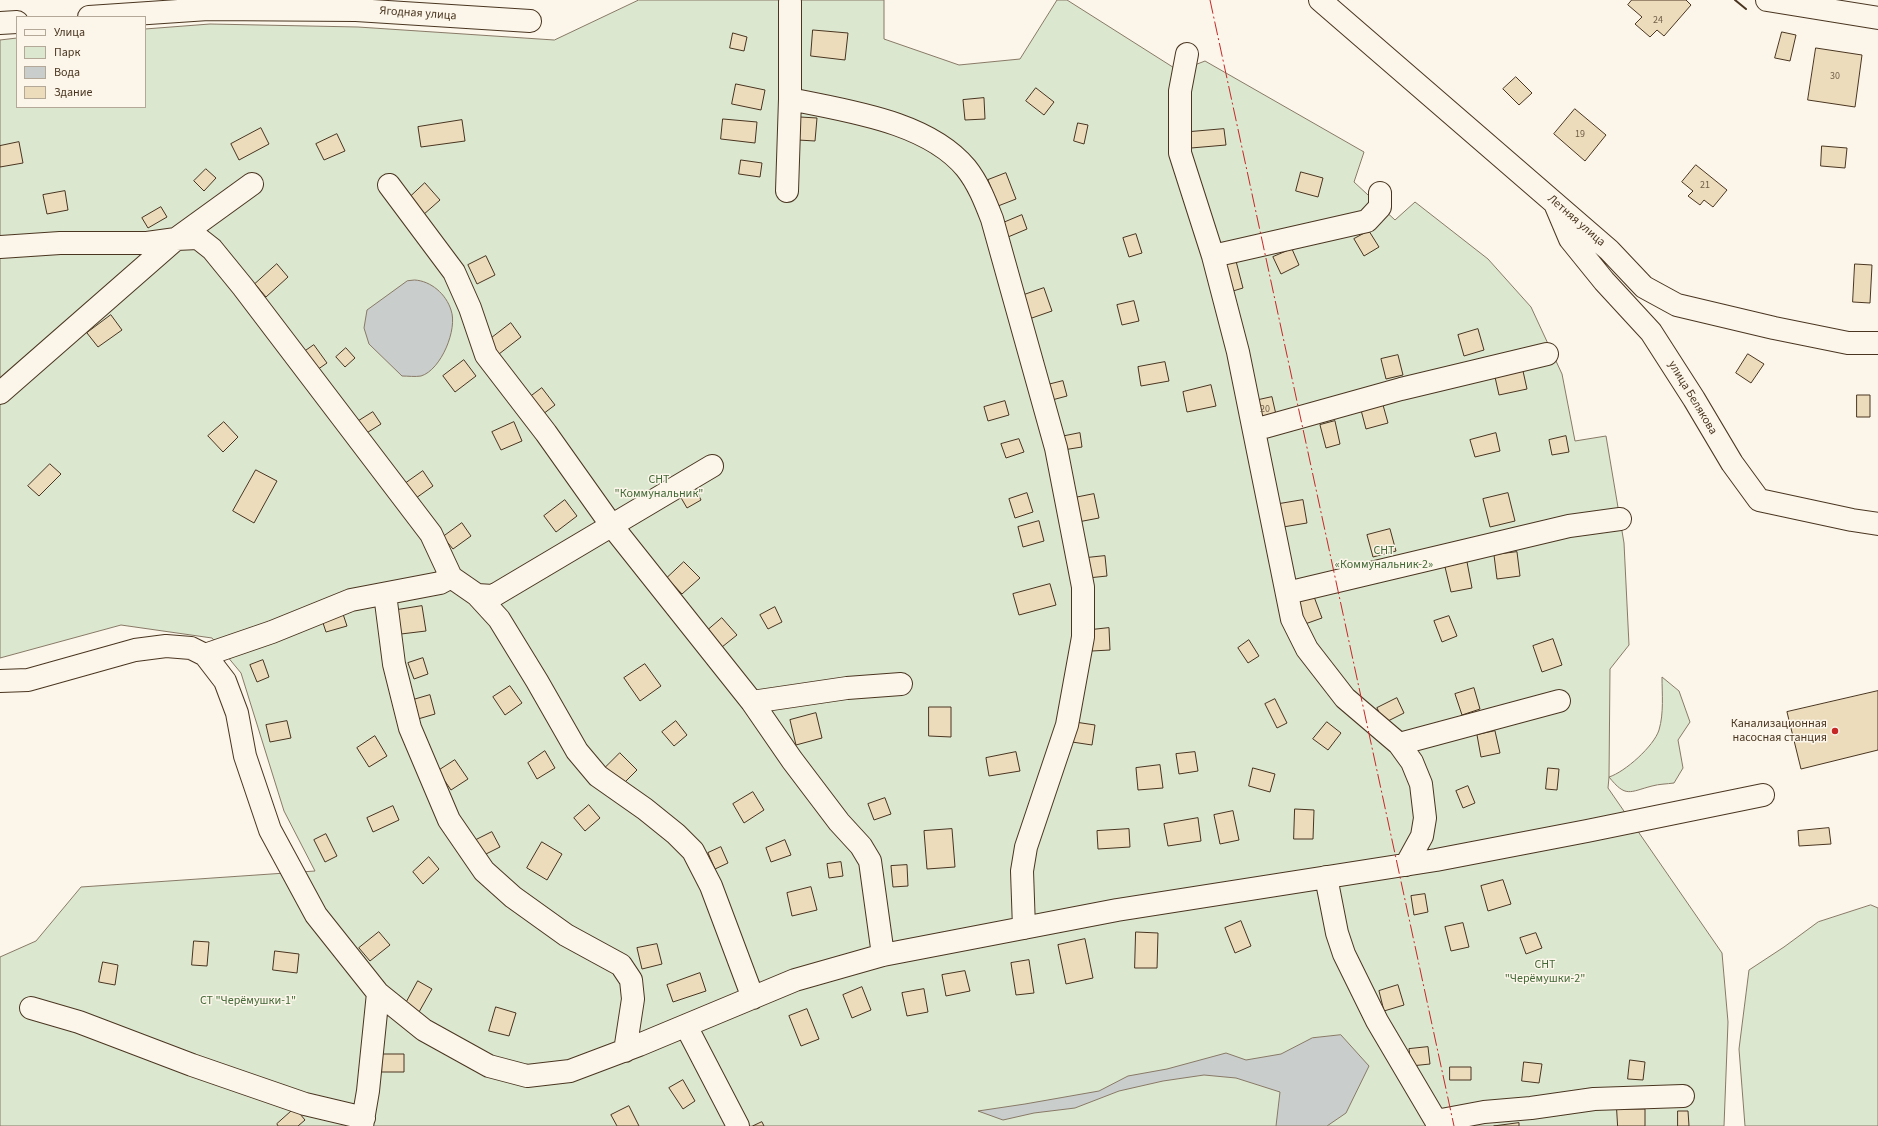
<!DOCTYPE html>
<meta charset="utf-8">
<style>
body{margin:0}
#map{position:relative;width:1878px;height:1126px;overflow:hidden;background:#fbf6e9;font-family:"Source Sans 3",sans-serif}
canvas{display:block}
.legend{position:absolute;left:16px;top:16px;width:130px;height:92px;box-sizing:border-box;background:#fbf6e9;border:1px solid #b4a999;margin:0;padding:5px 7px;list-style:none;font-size:12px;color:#4a3520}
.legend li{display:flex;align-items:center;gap:8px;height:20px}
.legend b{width:20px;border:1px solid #b4a999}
</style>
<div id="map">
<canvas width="1878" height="1126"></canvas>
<ul class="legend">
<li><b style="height:5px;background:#fbf6e9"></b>Улица</li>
<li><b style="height:11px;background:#dce7d0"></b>Парк</li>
<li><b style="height:11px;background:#c9cecd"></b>Вода</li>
<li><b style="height:11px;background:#ecdcbc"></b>Здание</li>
</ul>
</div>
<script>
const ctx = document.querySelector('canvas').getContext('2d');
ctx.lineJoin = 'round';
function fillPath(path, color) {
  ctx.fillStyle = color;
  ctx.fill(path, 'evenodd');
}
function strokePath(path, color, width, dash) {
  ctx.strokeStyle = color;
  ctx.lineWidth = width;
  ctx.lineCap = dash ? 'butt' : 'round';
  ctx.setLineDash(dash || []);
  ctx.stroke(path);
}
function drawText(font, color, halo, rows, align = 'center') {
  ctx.font = font + ' "Source Sans 3",sans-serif';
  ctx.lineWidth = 3;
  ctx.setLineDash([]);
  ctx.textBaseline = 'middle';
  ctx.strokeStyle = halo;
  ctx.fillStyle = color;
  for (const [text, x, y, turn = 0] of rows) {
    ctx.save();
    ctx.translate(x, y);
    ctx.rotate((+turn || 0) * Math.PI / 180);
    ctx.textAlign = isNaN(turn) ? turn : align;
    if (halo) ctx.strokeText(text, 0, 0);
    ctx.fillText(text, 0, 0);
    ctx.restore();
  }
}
const green = new Path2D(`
 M 639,0 L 884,0 L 884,39 L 959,65 L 1020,59 L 1057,0 L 1067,0 L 1179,71 L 1205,61 L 1364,152 L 1354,182 L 1395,220 L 1415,202 L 1488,259 L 1531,307 L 1562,374 L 1575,441 L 1606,436 L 1624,543 L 1629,645 L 1610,669 L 1609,777 C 1625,772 1654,746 1659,730 C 1664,713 1662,694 1662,677 L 1679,691 L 1690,722 L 1678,740 L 1683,768 L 1674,783 C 1667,784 1659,784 1652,786 C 1629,792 1626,798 1609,777 L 1608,788 L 1722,953 L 1728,1022 L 1724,1126 L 0,1126 L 0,957 L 36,941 L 81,887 L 315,871 L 284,811 L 241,673 L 212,638 L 121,625 L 0,658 L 0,40 L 17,38 L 17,107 L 145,107 L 145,29 L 210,24 L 358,27 L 554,40 Z
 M 1871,905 L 1878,908 L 1878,1126 L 1745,1126 L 1739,1049 L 1749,970 L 1784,947 L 1818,922 Z`);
fillPath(green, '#dce7d0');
strokePath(green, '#887966', 1);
const water = new Path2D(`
 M 415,280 C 431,281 446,294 451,310 C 458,329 441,370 421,376 C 415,377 408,376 402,376 L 369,344 L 364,328 L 367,310 L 407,281 Z
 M 1341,1035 L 1369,1066 L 1346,1113 L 1327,1126 L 1276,1126 L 1280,1092 L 1236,1078 L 1204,1075 L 1163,1081 L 1119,1091 L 1075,1108 L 1034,1113 L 1003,1120 L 978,1111 L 1025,1104 L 1099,1091 L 1128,1076 L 1167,1069 L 1226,1053 L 1246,1060 L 1281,1054 L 1312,1038 Z`);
fillPath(water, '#c9cecd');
strokePath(water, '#887966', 1);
const building = new Path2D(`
 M 1632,0 L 1686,0 L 1691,5 L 1664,36 L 1657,30 L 1650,37 L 1635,24 L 1642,17 L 1628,5 Z
 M 813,30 L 848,33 L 845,60 L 811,56 Z
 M 1782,32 L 1796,35 L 1790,61 L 1775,58 Z
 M 733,33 L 747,37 L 744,51 L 730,48 Z
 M 1816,48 L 1862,55 L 1855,107 L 1808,100 Z
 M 1516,77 L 1532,93 L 1519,105 L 1503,89 Z
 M 736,84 L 765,90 L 761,110 L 732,104 Z
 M 1036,88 L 1054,102 L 1044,115 L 1026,101 Z
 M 984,98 L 985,119 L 965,120 L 963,100 Z
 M 1575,109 L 1606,135 L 1585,161 L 1554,134 Z
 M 800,117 L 817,118 L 815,141 L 798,140 Z
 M 723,119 L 757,122 L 755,143 L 721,139 Z
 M 462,120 L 465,141 L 421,147 L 418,127 Z
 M 1078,123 L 1088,125 L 1084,144 L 1074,141 Z
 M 261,128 L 269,144 L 239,160 L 231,144 Z
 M 1224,129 L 1226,145 L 1191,148 L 1190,132 Z
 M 337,134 L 345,151 L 324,160 L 316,144 Z
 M 19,142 L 23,163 L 0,167 L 0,146 Z
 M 1822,146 L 1847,148 L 1845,168 L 1821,166 Z
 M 741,160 L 762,163 L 760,177 L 739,174 Z
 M 1696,165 L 1727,190 L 1713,207 L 1704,200 L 1700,205 L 1688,196 L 1693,191 L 1682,182 Z
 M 206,169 L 216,178 L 204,191 L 194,181 Z
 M 1301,172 L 1323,178 L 1318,197 L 1296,191 Z
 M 1006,173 L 1016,199 L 998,206 L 988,180 Z
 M 425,183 L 440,200 L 423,215 L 408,199 Z
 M 65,191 L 68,210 L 47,214 L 43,195 Z
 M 161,207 L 167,217 L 148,228 L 142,218 Z
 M 1022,215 L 1027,229 L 1008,237 L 1003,223 Z
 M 1369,231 L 1379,247 L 1364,256 L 1354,239 Z
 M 1136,234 L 1142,253 L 1129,257 L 1123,238 Z
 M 1292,249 L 1299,265 L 1281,274 L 1273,257 Z
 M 486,256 L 495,275 L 477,284 L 468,265 Z
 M 1236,261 L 1243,288 L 1233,291 L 1225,264 Z
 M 277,264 L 288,277 L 266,297 L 255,284 Z
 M 1855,264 L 1872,265 L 1870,303 L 1853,302 Z
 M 1044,288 L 1052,311 L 1029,319 L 1021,296 Z
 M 1134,301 L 1139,321 L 1122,325 L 1117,305 Z
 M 111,315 L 122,330 L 98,347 L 87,333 Z
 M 511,323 L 521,337 L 499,354 L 489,340 Z
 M 1478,329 L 1484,350 L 1464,356 L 1458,335 Z
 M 314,345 L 327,363 L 314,372 L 301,354 Z
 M 346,348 L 355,358 L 345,367 L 336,357 Z
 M 1748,354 L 1764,364 L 1751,383 L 1736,373 Z
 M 1398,355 L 1403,375 L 1386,379 L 1381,359 Z
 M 464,360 L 476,376 L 455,392 L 443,376 Z
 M 1165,362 L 1169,381 L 1141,386 L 1138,367 Z
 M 1523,371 L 1527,389 L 1499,395 L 1495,377 Z
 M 1063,381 L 1067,396 L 1052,400 L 1047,385 Z
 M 1211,385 L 1216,406 L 1187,412 L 1183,392 Z
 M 542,388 L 555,405 L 543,414 L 530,397 Z
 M 1857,395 L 1870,395 L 1870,417 L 1857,417 Z
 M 1272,397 L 1277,419 L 1258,422 L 1254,401 Z
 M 1005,401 L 1009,415 L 988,421 L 984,407 Z
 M 1383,405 L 1388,423 L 1366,429 L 1361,410 Z
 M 373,412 L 381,424 L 365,434 L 357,422 Z
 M 1335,421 L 1340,444 L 1326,448 L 1320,425 Z
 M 224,422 L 238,437 L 223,452 L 208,436 Z
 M 514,422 L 522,441 L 501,450 L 492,432 Z
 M 1080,433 L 1082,447 L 1063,450 L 1060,437 Z
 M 1496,433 L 1500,451 L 1475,457 L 1470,440 Z
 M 1566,436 L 1569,452 L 1552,455 L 1549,440 Z
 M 1019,439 L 1024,452 L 1006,458 L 1001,444 Z
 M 50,464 L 61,474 L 39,496 L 28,486 Z
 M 256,470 L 277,481 L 254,523 L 233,511 Z
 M 423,471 L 433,486 L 416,498 L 406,483 Z
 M 695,488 L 701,500 L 687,508 L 680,496 Z
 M 1027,493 L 1033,512 L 1015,518 L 1009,499 Z
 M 1508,493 L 1515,521 L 1490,527 L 1483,499 Z
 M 1094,494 L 1099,518 L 1078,522 L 1074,498 Z
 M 565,500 L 577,516 L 556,532 L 544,516 Z
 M 1303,500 L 1307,523 L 1283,527 L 1279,504 Z
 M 1039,521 L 1044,541 L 1023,547 L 1018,527 Z
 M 462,523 L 471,536 L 453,549 L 443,537 Z
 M 1390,529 L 1396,551 L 1373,557 L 1367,535 Z
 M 1517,552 L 1520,576 L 1497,579 L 1494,555 Z
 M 1105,556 L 1107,576 L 1088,578 L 1086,558 Z
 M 684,562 L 700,578 L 682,594 L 667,578 Z
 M 1467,562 L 1472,588 L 1451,592 L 1445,567 Z
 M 1050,584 L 1056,605 L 1019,615 L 1013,594 Z
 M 1313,594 L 1322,618 L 1305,624 L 1297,600 Z
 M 422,606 L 426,631 L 401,634 L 397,610 Z
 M 775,607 L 782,622 L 768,629 L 760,615 Z
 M 343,614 L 347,626 L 326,632 L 322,620 Z
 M 1449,616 L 1457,636 L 1442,642 L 1434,621 Z
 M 722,618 L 737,635 L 722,647 L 708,630 Z
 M 1109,628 L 1110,650 L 1092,651 L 1091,630 Z
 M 1553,639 L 1562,665 L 1542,672 L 1533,646 Z
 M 1249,640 L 1259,656 L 1248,663 L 1238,648 Z
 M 423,658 L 428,674 L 414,679 L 408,663 Z
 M 263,660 L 269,677 L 257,682 L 250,665 Z
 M 645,664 L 661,686 L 640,701 L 624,678 Z
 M 510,686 L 522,703 L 505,715 L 493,697 Z
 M 1474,688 L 1480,709 L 1462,715 L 1455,694 Z
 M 1878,691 L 1878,750 L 1801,769 L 1787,712 Z
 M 430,695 L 435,714 L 418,719 L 413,700 Z
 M 1397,698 L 1404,713 L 1384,723 L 1377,708 Z
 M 1275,699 L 1287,723 L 1277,728 L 1265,704 Z
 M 929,707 L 951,707 L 951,737 L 929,736 Z
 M 816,713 L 822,738 L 796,745 L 790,720 Z
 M 287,721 L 291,738 L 270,742 L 266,725 Z
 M 676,721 L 687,735 L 674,746 L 662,732 Z
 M 1075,722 L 1095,725 L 1092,745 L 1072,742 Z
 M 1327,722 L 1341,733 L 1328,750 L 1313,739 Z
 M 1495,731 L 1500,753 L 1481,757 L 1477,735 Z
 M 375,736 L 387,756 L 369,767 L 357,748 Z
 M 545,751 L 555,768 L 537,779 L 528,763 Z
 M 1016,752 L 1020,771 L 989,776 L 986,758 Z
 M 1195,752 L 1198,771 L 1179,774 L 1176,754 Z
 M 620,753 L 637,770 L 621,786 L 604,769 Z
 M 455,760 L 468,779 L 451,790 L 438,771 Z
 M 1160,765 L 1163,788 L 1138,790 L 1136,768 Z
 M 1253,768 L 1275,774 L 1270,792 L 1249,786 Z
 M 1548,768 L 1559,769 L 1557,790 L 1546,789 Z
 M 1468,786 L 1475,803 L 1463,808 L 1456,791 Z
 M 753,792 L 764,810 L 744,823 L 733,804 Z
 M 885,798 L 891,814 L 874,820 L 868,804 Z
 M 589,805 L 600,818 L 585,831 L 574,818 Z
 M 393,806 L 399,820 L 373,832 L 367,818 Z
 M 1295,809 L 1314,810 L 1313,839 L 1294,839 Z
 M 1233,811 L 1239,840 L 1220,844 L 1214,815 Z
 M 1198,818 L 1201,841 L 1168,846 L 1164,824 Z
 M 1829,828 L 1831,844 L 1799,846 L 1798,831 Z
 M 952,829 L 955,867 L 927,869 L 924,831 Z
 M 1129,829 L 1130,847 L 1098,849 L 1097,831 Z
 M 492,832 L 500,847 L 484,855 L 476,840 Z
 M 326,834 L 337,856 L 325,862 L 314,840 Z
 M 785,840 L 791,855 L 771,862 L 766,848 Z
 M 542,842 L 562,854 L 547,880 L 527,868 Z
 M 721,847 L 728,863 L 715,869 L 708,853 Z
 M 429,857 L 439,869 L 423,884 L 413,872 Z
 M 841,862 L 843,876 L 829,878 L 827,864 Z
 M 907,865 L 908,886 L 893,887 L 891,866 Z
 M 1503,880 L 1511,904 L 1488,911 L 1481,886 Z
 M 811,887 L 817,910 L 792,916 L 787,893 Z
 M 1425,894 L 1428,912 L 1414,915 L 1411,896 Z
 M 1241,921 L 1251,946 L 1235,953 L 1225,928 Z
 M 1463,923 L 1469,947 L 1451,951 L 1445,927 Z
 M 379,932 L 390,945 L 370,961 L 359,948 Z
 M 1136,932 L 1158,933 L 1157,968 L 1135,968 Z
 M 1536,933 L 1542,948 L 1526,954 L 1520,938 Z
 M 1085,939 L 1093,978 L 1066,984 L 1058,945 Z
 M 194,941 L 209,942 L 207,966 L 192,965 Z
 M 657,944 L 662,964 L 642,969 L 637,948 Z
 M 275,951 L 299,954 L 297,973 L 273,970 Z
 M 1029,960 L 1034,993 L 1016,995 L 1011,963 Z
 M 103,962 L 118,965 L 115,985 L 99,982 Z
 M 965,971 L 970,991 L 946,996 L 942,975 Z
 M 700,973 L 706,991 L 673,1002 L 667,985 Z
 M 418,981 L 432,989 L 419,1012 L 405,1005 Z
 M 1398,985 L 1404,1005 L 1384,1011 L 1379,991 Z
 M 862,987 L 871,1010 L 852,1018 L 843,995 Z
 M 924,989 L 928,1012 L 907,1016 L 902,993 Z
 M 496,1007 L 516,1013 L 509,1036 L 489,1031 Z
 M 807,1009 L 819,1039 L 801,1046 L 789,1016 Z
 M 1428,1047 L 1430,1064 L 1411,1066 L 1409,1049 Z
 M 382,1054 L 404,1054 L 404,1072 L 382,1072 Z
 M 1630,1060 L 1645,1062 L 1643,1080 L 1628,1079 Z
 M 1524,1062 L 1542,1064 L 1539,1083 L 1522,1081 Z
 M 1450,1067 L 1471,1067 L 1471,1080 L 1450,1080 Z
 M 683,1080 L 695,1101 L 683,1109 L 669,1088 Z
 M 629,1106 L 639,1126 L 617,1126 L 611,1115 Z
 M 295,1108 L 305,1120 L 298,1126 L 278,1126 L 277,1124 Z
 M 1617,1109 L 1645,1109 L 1645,1126 L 1618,1126 Z
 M 1678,1111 L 1688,1111 L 1689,1126 L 1678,1126 Z
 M 762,1122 L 764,1126 L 753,1126 Z
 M 1519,1123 L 1519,1126 L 1494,1126 Z`);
fillPath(building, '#ecdcbc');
strokePath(building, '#4a3520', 1);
const minor = new Path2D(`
 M 1320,0 L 1609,250 L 1644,287 L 1677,305 L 1774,328 L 1848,343 L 1878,343
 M 1767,0 L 1878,18
 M 89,17 L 208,9 L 356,10 L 530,21
 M 0,23 L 17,22
 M 1187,54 L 1180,91 L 1180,153 L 1213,256 L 1238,352 L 1292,619 L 1307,649 L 1345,698 L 1399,744 L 1412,762 L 1421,784 L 1425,818 L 1422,836 L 1406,865
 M 790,99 C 846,111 927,121 966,168 C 978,183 985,201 992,219 L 1056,448 L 1083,587 L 1083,637 L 1067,725 L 1026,847 L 1022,871 L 1024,928
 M 389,185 L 454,272 L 470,308 L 486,355 L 546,433 L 612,526 L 752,702 L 792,760 L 839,822 L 861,846 L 870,861 L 883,955
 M 787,191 L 790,99 L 790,2
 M 1556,206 L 1570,239 L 1604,281 L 1651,332 L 1694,399 L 1732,463 L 1759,500 L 1852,520 L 1878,524
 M 0,247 L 60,243 L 147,243 L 176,239 L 198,238 L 212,249 L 243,287 L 431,534 L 451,577 L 477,595 L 493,596 L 712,466
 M 1213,256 L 1367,221 L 1380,207 L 1380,193
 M 0,393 L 176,239 L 252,184
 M 1254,430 L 1401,389 L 1547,354
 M 1287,593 L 1569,526 L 1620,519
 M 385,594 L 394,664 L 410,728 L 449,820 L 484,871 L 513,897 L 566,935 L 621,965 L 631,980 L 633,999 L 625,1051
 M 477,595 L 499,619 L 537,681 L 577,751 L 598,776 L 645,809 L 676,834 L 693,851 L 711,886 L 753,998
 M 205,655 L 272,632 L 351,600 L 440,583 L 451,577
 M 0,681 L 28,680 L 135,650 L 166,646 L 191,648 L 205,655 L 225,681 L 237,713 L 245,756 L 270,830 L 316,915 L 378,993 L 424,1030 L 489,1066 L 527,1076 L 570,1071 L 639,1045 L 795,980 L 883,955 L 1117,910 L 1436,860 L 1587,831 L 1763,795
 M 752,702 L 847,688 L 901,684
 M 1399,744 L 1559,701
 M 1326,877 L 1337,933 L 1344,954 L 1377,1021 L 1439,1126
 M 31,1008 L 79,1022 L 192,1065 L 305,1104 L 364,1118
 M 686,1026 L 738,1126
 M 1436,1121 L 1484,1112 L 1531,1108 L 1594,1099 L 1683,1096
 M 362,1126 L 368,1091 L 378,993`);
strokePath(minor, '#4a3520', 24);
strokePath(minor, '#fbf6e9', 22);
strokePath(new Path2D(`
 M 1735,0 L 1746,9`), '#4a3520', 2);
strokePath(new Path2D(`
 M 1210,0 L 1454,1126`), '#c62828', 1, [14, 3, 2, 3]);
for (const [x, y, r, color] of [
 [1835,731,4,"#c62828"]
]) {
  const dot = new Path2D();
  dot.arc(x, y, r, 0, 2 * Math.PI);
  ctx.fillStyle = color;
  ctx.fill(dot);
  strokePath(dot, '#fbf6e9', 1.5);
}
drawText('10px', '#725f47', null, [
 ["24",1658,21],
 ["30",1835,77],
 ["19",1580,135],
 ["21",1705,186],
 ["20",1265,410]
]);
drawText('12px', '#4a3520', '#fbf6e9', [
 ["Ягодная улица",418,14,4],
 ["Летняя улица",1576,221,41],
 ["улица Белякова",1692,398,59]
]);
drawText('12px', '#436837', '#fbf6e9', [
 ["СНТ",659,480],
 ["\"Коммунальник\"",659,494],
 ["СНТ",1384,551],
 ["«Коммунальник-2»",1384,565],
 ["СНТ",1545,965],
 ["\"Черёмушки-2\"",1545,979],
 ["СТ \"Черёмушки-1\"",248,1001]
]);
drawText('12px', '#4a3520', '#fbf6e9', [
 ["Канализационная",1827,724],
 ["насосная станция",1827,738]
], 'right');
</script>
